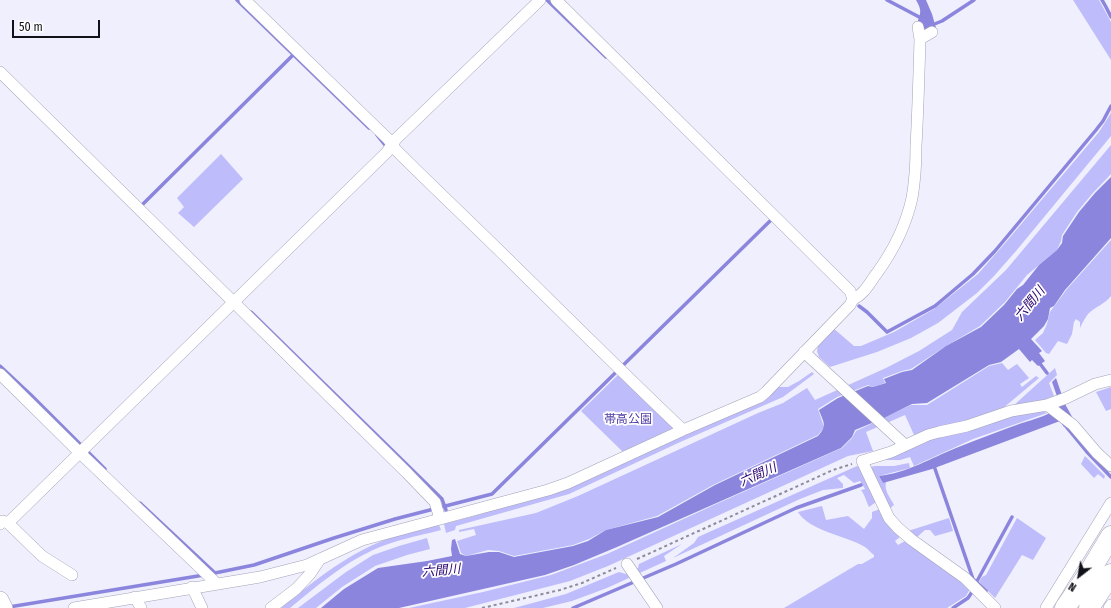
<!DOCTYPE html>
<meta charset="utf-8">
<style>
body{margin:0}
#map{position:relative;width:1111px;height:608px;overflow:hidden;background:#efeffd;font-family:"Fira Sans Condensed",sans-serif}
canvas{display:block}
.north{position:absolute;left:1059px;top:556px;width:40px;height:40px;-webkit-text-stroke:3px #fefefe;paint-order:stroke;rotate:211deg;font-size:11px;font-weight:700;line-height:16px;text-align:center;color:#111119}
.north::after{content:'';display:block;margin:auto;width:14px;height:18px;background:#111119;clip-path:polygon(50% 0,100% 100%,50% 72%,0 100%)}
.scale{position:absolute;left:12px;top:20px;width:88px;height:18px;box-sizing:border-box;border:2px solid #111119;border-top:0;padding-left:5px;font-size:12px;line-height:14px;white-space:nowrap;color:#111119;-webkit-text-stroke:3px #fefefe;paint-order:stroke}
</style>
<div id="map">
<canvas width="1111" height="608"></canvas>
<div class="north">N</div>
<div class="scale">50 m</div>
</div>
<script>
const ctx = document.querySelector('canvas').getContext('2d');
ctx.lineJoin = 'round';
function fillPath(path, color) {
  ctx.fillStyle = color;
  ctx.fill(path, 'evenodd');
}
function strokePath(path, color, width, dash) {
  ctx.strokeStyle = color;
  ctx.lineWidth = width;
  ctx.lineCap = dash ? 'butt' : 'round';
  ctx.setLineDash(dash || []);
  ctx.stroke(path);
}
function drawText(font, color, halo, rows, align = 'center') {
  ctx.font = font + ' "Fira Sans Condensed","Noto Sans JP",sans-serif';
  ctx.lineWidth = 3.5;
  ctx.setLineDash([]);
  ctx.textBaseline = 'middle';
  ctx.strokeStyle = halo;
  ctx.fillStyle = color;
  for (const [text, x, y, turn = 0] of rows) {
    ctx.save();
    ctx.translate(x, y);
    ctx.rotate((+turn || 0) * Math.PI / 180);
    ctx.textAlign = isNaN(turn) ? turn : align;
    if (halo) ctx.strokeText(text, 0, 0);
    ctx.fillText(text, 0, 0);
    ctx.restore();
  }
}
fillPath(new Path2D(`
 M 1073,0 L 1099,0 L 1111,22 L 1111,60 Z
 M 1111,113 L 1111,136 L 1016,251 L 994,276 L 977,293 L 938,323 L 911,338 L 877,352 L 830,367 L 819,357 L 817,351 L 818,346 L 833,328 L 854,346 L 861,346 L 894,332 L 934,309 L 978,274 L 1006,242 L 1099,132 Z
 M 1111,145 L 1111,174 L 1092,194 L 1077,212 L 1062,235 L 1061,241 L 1057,250 L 1027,275 L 1005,302 L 980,326 L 946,346 L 911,369 L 902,371 L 883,378 L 885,383 L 873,387 L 868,385 L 837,397 L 818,409 L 824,427 L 822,430 L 818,435 L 713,485 L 657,516 L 606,530 L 589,539 L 573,545 L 514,556 L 499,551 L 488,550 L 466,556 L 461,553 L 457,541 L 476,535 L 474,529 L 459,532 L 459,530 L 536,513 L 578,496 L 758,413 L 783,403 L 807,388 L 815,400 L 886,368 L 919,351 L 952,330 L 962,312 L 1006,270 Z
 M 221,154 L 243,179 L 194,227 L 178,213 L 184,207 L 177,198 Z
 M 1111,240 L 1111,296 C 1105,304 1095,307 1088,314 C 1085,318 1082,323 1080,328 L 1080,322 L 1076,319 L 1074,322 L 1072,334 L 1067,344 L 1058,341 L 1049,354 L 1046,353 L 1035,340 L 1043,333 L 1047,324 L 1050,312 L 1067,289 Z
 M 1002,363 L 1008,370 L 1017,364 L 1029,378 L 1020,384 L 1022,387 L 1036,376 L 1039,378 L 1002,409 L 984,417 L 915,437 L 905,415 L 866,432 L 873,451 L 848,456 L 608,566 L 570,581 L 465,608 L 409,608 L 483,592 L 551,575 L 607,554 L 714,505 L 842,448 L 852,438 L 856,431 L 911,405 L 927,405 L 989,366 Z
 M 1055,368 L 1057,375 L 1049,383 L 1054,396 L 1038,402 L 1013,406 Z
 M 812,372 L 814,374 L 783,397 L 678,443 L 569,494 L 456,526 L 455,530 L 446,533 L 444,524 L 474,516 L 567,488 L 778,387 L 788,387 L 799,381 Z
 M 619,374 L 674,428 L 623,452 L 581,411 Z
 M 1111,387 L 1111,409 L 1106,411 L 1096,392 Z
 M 1040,410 L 1047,413 L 973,439 L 914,466 L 910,457 L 900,460 L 876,460 L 930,438 L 1005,416 Z
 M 1085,456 L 1105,476 L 1104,479 L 1098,474 L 1094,478 L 1081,464 Z
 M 909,463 L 910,468 L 879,476 L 883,483 L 886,482 C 884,491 890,497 894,505 L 889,509 L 869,467 L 876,466 L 894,466 Z
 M 857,466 L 860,468 L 876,502 L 869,507 C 866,501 865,495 861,490 L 865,489 L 860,481 L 854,483 L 844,475 L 837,478 L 843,484 L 843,488 L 823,490 L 800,499 L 673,558 L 694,543 L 698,537 Z
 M 822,506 L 826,520 L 848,516 L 864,529 L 872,518 L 872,512 L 880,509 C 885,521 891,529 900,537 L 895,541 L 898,545 L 905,541 L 954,575 L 970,589 L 966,596 L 947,608 L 784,608 L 858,564 L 862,564 L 874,557 L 874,555 C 871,553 868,549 865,547 C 847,536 809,531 798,512 Z
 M 949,518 L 953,531 L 935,536 L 930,530 L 925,530 L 917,537 L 908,531 Z
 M 1017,518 L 1046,538 L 1033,560 L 1022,555 L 995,598 L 979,582 L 982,577 L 986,575 Z
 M 439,525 L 441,530 C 418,536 395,540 373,550 C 342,564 316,587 290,608 L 281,608 C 316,579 351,551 395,536 C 409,531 424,528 439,525 Z
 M 427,538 L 430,549 L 407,555 L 375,566 L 342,587 L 316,608 L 298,608 L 346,572 L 373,555 L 399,546 Z
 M 682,544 L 664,556 L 666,561 L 607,588 L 572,601 L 543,608 L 514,608 L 566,594 L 619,572 L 626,574 L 638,568 L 639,564 Z`), '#bebcfa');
fillPath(new Path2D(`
 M 916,0 L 926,0 L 932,14 L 936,28 L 929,32 L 917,23 C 921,13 922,10 916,0 Z
 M 1111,177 L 1111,238 L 1065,290 L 1054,306 L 1050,308 L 1048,319 L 1044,326 L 1031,339 L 1042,351 L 1039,353 L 1045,361 L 1038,366 L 1032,360 L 1030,362 L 1019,349 L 1001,362 L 989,365 L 927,403 L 912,404 L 884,418 L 855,430 L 852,437 L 841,448 L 617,547 L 574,565 L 545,575 L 399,608 L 321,608 L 344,589 L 378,568 L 427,561 L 452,556 L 451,549 L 452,540 L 455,539 L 460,554 L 466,556 L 489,552 L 499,552 L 514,557 L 573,546 L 588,541 L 606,530 L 658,517 L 715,485 L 818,436 C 828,425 823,422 819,410 L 838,398 L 868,386 L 873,387 L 886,383 L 884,379 L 902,372 L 912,370 L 946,346 L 981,327 L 1004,305 L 1017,289 L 1023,285 L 1039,265 L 1057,250 L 1062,243 L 1063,236 L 1079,212 L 1095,193 Z
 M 1056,378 L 1065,404 L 1075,422 L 1064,427 L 1060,421 L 932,469 L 883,483 L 879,476 C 907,473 931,458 956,448 C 978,439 1000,431 1022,423 C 1032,420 1055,414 1060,405 L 1052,382 Z`), '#8b85dd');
strokePath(new Path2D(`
 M 237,0 L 369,128
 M 547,0 L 606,57
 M 887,0 L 923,19
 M 1102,0 L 1106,7 L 1111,17
 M 931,25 L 932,25 L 942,21 L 974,0
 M 377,135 L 385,145
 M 142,205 L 293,55
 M 859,306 L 867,312 L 887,332 L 935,306 L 973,274 L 995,251 L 1096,130 L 1103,121 L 1111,106
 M 251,312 L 442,499 L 446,510
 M 1038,361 L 1047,373
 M 0,366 L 31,395 L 105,469
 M 1064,424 L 1087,452 L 1111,477
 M 933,463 L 973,579 L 986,591
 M 140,503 L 215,573
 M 210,574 L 254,565 L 334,538 L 395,519 L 492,494 L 771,220
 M 976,583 L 1012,517
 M 9,607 L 204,575
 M 573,608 L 676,564 L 796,508 L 861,485
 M 953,608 L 968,598 L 972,592`), '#8b85dd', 3.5);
const minor = new Path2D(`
 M 245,0 L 388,139 L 396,150 C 437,191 479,230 520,271 C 574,324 628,378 683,430
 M 920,39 L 932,32
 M 0,72 L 407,473 L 435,502 L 440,519
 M 853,299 C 864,295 870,282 877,273 C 893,251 906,225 912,198 C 915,181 916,164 916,146 C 918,111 919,75 920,39 L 918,27
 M 804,352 L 905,445
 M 0,374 L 80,453 L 216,583
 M 1047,405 L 1073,425 L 1097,453 L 1111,466
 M 8,523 L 42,556 L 72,575
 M 0,524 L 3,521 L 8,523 L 387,152 L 396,139 L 540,0
 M 627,564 L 657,608
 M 192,587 L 202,608
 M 135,597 L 141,608
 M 74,608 L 260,577 L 307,565 L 362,540 L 548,490 L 568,483 L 683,430 L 760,397 L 766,392 L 850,305 L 853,299 L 850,291 L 556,0
 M 271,608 L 296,589 L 310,574 L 320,559
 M 995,608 L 965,578 L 912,540 L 898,528 L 889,518 L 862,461 L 891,452 L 928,435 L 939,432 L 967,426 L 1011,411 L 1047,405 L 1066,398 L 1095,384 L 1111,380
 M 1046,608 L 1111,503
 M 1109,608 L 1111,605`);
const primary = new Path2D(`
 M 0,600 L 4,608`);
const motorway = new Path2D(`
 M 1065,608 L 1087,576 L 1111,536
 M 1089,608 L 1111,574`);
strokePath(minor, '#a3a3b8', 12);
strokePath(primary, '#a3a3b8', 18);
strokePath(motorway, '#a3a3b8', 21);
strokePath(new Path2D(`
 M 637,559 L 833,470 L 852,464
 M 482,608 L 560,590 L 582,583 L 616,568`), '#8d8d98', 2, [3, 3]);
strokePath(minor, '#fff', 11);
strokePath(primary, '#fff', 17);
strokePath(motorway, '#fff', 20);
drawText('12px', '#503ea6', '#fefefe', [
 ["帯高公園",628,420]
]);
drawText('italic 13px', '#2a0473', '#fefefe', [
 ["六間川",1030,304,-51],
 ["六間川",758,475,-24],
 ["六間川",441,571,-5]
]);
</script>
